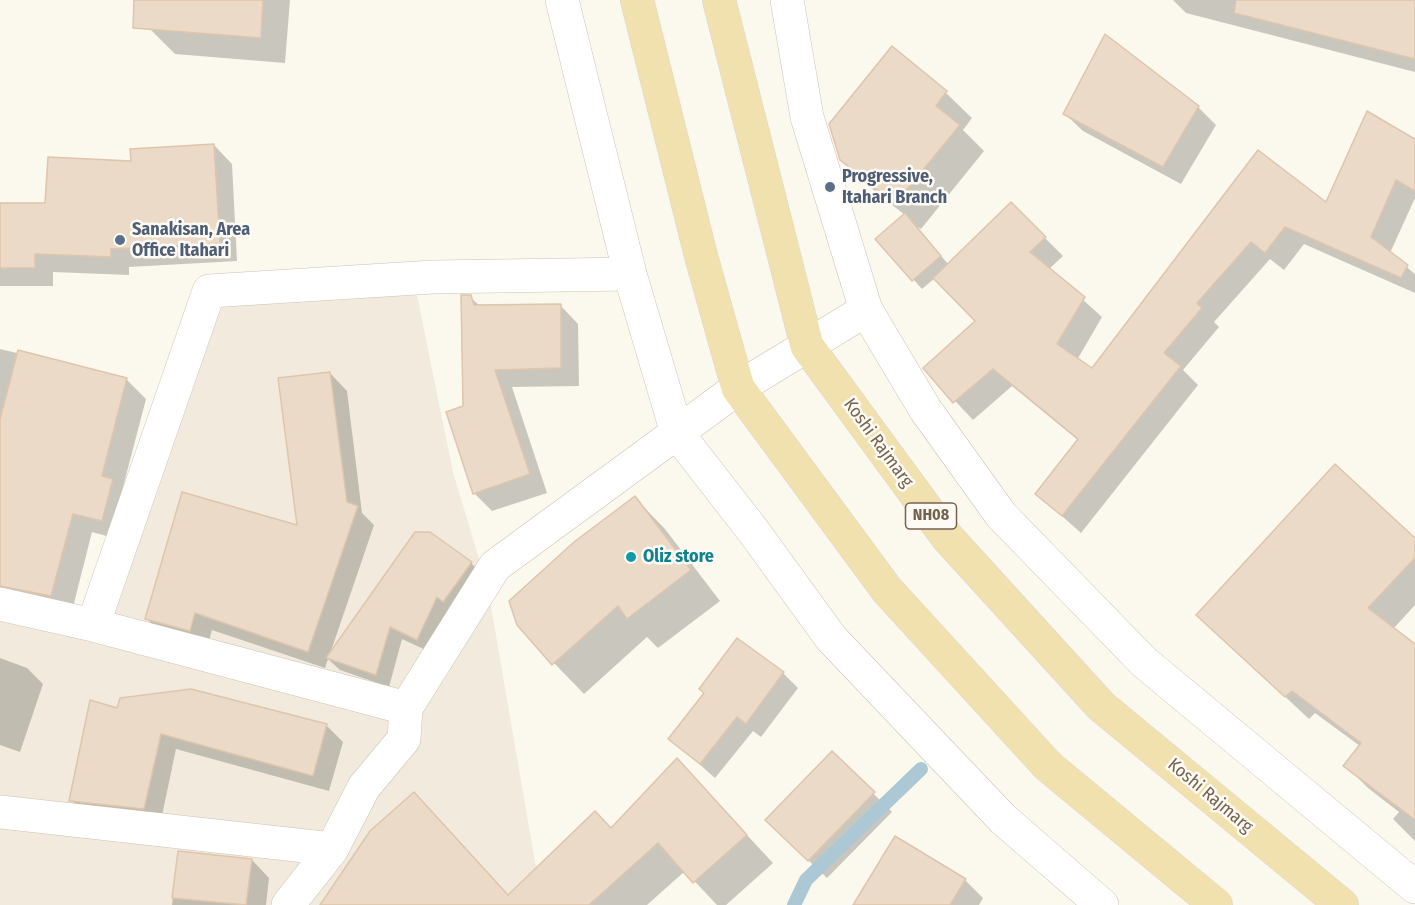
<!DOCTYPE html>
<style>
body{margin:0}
canvas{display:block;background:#fbf8ee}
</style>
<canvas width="1415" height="905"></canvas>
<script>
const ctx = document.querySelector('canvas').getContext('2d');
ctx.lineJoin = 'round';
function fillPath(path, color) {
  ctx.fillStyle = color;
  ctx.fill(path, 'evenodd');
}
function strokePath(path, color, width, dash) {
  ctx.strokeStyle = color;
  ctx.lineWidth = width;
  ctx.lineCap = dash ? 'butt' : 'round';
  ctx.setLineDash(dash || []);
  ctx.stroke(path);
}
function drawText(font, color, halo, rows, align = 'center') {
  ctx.font = font + ' "Fira Sans Condensed",sans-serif';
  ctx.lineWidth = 5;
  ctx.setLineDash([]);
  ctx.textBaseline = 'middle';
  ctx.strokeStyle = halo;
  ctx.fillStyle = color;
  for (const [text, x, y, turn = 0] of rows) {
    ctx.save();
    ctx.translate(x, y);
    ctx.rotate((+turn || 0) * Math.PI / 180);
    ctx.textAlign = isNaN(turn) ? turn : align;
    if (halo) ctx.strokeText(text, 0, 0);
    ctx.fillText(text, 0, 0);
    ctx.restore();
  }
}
fillPath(new Path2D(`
 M 411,266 L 453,472 L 488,589 L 535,862 L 554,905 L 0,905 L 0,611 L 94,631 L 205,277 Z`), '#f2ebdd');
fillPath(new Path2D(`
 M 152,0 L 290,0 L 285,63 L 175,54 L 150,29 Z
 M 1173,0 L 1415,0 L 1415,72 L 1186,13 Z
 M 893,48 L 946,93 L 972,118 L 963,130 L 984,151 L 921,229 L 914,225 L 949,265 L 1011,204 L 1063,256 L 1049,269 L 1102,317 L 1077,360 L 1092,370 L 1258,152 L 1327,205 L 1415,141 L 1415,198 L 1390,253 L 1415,274 L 1415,293 L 1304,244 L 1284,270 L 1270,259 L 1214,322 L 1219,327 L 1183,370 L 1198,385 L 1081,533 L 1037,494 L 1079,441 L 1012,386 L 973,420 L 925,369 L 978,322 L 935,278 L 922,289 L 877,239 L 905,215 L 867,185 L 841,159 Z
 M 1198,107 L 1216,125 L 1181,184 L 1083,131 L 1064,113 Z
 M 214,145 L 232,164 L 237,261 L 129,267 L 129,275 L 53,272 L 53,286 L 0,286 L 0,205 L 47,205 L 133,163 Z
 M 470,297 L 480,306 L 560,305 L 578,324 L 579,386 L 512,387 L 547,493 L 492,511 L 474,493 L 464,407 Z
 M 0,349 L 126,379 L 146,399 L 122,491 L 121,540 L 92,532 L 71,615 L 0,602 Z
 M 330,373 L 347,391 L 362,513 L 374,525 L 331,651 L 471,563 L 484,576 L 430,652 L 402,639 L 389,687 L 340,670 L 328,659 L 325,668 L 212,630 L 207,648 L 164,636 L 147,619 L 299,527 Z
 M 635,498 L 665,529 L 720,601 L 658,648 L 647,637 L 584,694 L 554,663 Z
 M 1415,540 L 1415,605 L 1393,629 L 1415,646 L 1415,841 L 1393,819 L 1399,812 L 1368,788 L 1345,765 L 1360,746 L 1315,713 L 1309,719 L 1198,615 Z
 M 0,658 L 27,668 L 43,684 L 20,752 L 0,745 Z
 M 783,673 L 798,688 L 761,737 L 753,731 L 715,778 L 670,738 Z
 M 191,691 L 327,726 L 343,742 L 329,791 L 176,749 L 160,825 L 87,816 L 71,800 L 118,710 Z
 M 832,753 L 892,812 L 827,878 L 785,838 Z
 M 677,760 L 773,863 L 726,905 L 717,905 L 685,871 L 647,905 L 321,905 L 414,794 L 509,896 L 612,830 Z
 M 179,852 L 252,860 L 269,878 L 266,905 L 172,905 Z
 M 965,880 L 983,898 L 979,905 L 858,905 Z`), '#0003');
strokePath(new Path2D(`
 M 794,905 L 806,880 L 921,769`), '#abc8d4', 14);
const building = new Path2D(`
 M 134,0 L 263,0 L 261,38 L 133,28 Z
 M 1236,0 L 1415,0 L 1415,59 L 1234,13 Z
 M 1105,34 L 1199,106 L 1163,167 L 1063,114 Z
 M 892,46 L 947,91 L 936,106 L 960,125 L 895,204 L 840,160 L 829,124 Z
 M 1367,111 L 1415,139 L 1415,191 L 1396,180 L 1371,237 L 1408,265 L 1401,278 L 1285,227 L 1265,253 L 1251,242 L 1197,303 L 1202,308 L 1164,353 L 1181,366 L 1062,516 L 1035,494 L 1078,439 L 993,369 L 953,403 L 923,368 L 975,321 L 933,278 L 1011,202 L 1046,237 L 1030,252 L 1085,297 L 1057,344 L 1092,368 L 1258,150 L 1326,202 Z
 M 214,144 L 220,244 L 111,249 L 111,257 L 35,254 L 35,268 L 0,268 L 0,203 L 45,203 L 48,157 L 131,161 L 130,149 Z
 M 905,213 L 941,256 L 912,281 L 875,239 Z
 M 461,295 L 471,295 L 474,305 L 561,304 L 561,368 L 495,370 L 530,474 L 473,494 L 446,412 L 463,406 Z
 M 18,350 L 127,378 L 102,476 L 113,479 L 102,521 L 73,514 L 51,596 L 0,586 L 0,419 Z
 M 330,372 L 347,502 L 358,506 L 308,652 L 195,613 L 190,631 L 145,619 L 182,492 L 297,525 L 278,378 Z
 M 1335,464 L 1415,538 L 1415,558 L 1368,608 L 1415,644 L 1415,820 L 1343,766 L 1361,743 L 1292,691 L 1285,697 L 1196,615 Z
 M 635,496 L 691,570 L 627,619 L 618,606 L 552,665 L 517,625 L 509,601 L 574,542 Z
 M 415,532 L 430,532 L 472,562 L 443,602 L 437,597 L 417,640 L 390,627 L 376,675 L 326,658 Z
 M 737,638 L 784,672 L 746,724 L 737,717 L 700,764 L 668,739 L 704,693 L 699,689 Z
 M 191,689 L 327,724 L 313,776 L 161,734 L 144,809 L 69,801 L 90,700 L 117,708 L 120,698 Z
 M 832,751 L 875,792 L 808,861 L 765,820 Z
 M 677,758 L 747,835 L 693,883 L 658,843 L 589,905 L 320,905 L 370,831 L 414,792 L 508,895 L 595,811 L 611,828 Z
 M 895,836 L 966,879 L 950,905 L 853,905 Z
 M 178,851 L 252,859 L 246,905 L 172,898 Z`);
fillPath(building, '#ebdac7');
strokePath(building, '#dec5ab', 1.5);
const minor = new Path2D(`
 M 562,0 L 630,274 L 677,433 L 754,532 L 831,638 L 1003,819 L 1102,905
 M 787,0 L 807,117 L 866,310 L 925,409 L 1001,515 L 1144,662 L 1415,887
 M 0,604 L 93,625 L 406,708
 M 93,625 L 209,291 L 433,277 L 630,274
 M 0,812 L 332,849
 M 288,905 L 332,849 L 364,787 L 404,739 L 406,708 L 495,566 L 738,388 L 866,310`);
const major = new Path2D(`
 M 637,0 L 701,256 L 738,388 L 887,590 L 1048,766 L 1216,905
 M 719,0 L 807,346 L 947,537 L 1101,706 L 1342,905`);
strokePath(minor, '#cdc2b4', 34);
strokePath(major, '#dbd6d2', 34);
strokePath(minor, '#fff', 33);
strokePath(major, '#f1e1af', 33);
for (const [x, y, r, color] of [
 [830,187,6,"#5c6f8a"],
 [120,240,6,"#5c6f8a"],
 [631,557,6,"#0f9aa8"]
]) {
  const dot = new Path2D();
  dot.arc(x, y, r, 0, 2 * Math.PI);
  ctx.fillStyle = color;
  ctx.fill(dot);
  strokePath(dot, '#fefbf4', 2);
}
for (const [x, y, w] of [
 [931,516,51]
]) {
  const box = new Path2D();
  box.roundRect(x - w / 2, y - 13, w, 26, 4.5);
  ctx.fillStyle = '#fefbf4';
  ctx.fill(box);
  strokePath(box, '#756352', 1.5);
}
drawText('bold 16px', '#756352', null, [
 ["NH08",931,516]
]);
drawText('bold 18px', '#4e5e75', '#fefbf4', [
 ["Progressive,",842,177],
 ["Itahari Branch",842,198],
 ["Sanakisan, Area",132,230],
 ["Office Itahari",132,251]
], 'left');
drawText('18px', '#756352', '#fefbf4', [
 ["Koshi Rajmarg",878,443,54],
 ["Koshi Rajmarg",1210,796,40]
]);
drawText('bold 18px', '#0d838f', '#fefbf4', [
 ["Oliz store",643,557]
], 'left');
</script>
